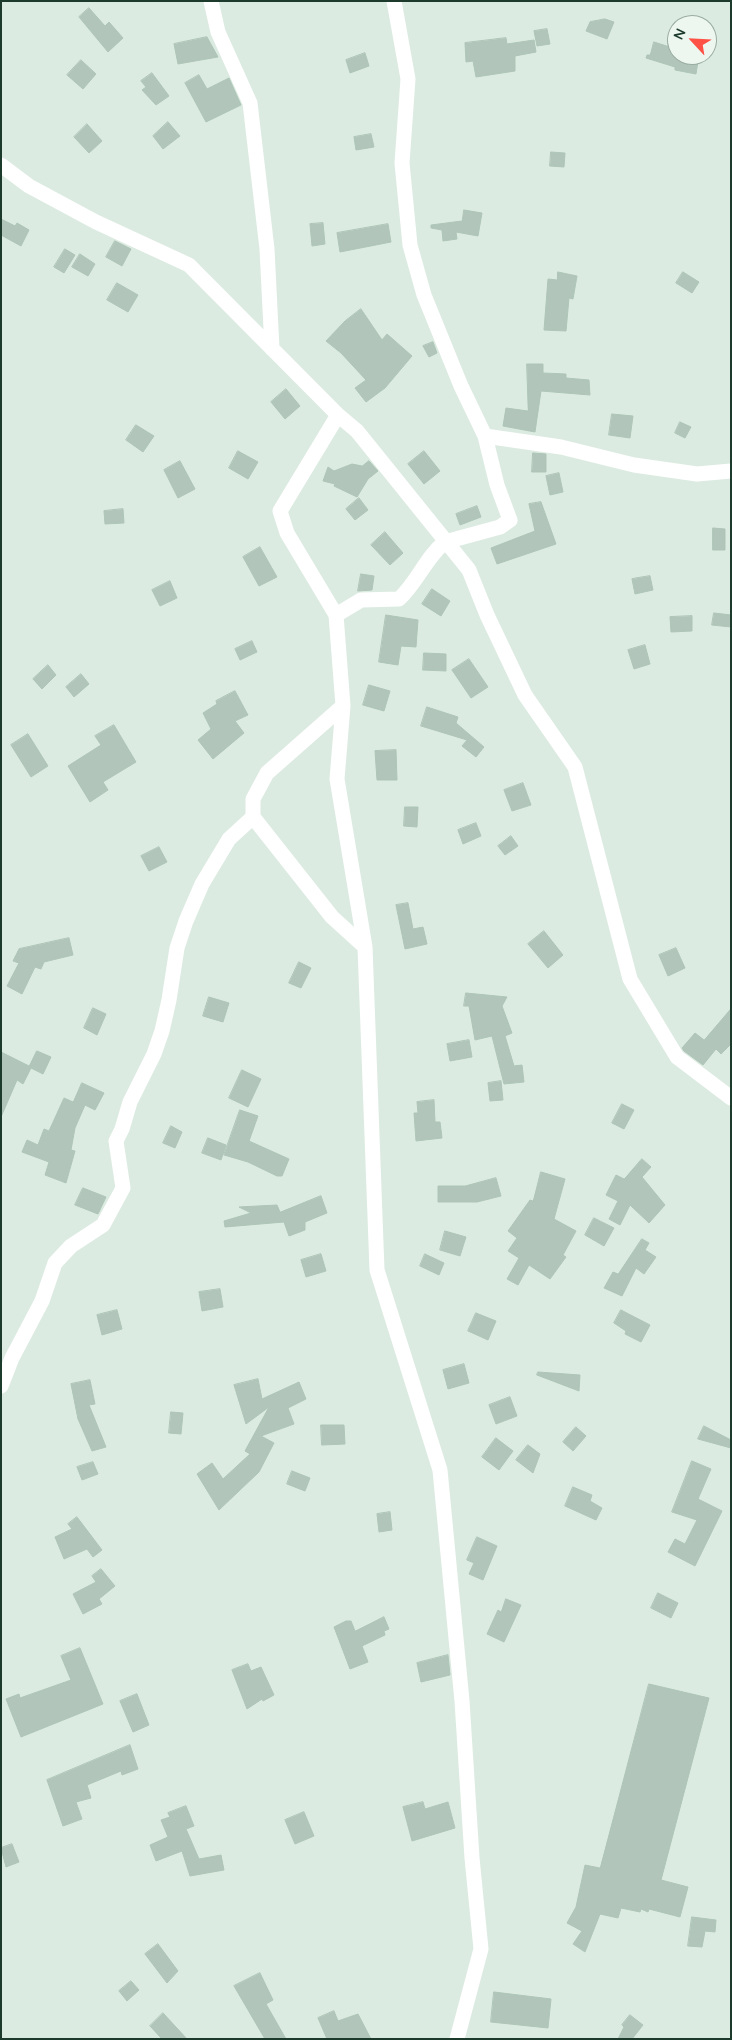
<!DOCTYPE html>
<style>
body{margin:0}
#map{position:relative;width:732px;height:2040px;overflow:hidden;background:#dcebe1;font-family:Quicksand,sans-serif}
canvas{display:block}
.frame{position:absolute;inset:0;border:2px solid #1c3b2d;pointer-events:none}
.north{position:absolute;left:667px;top:15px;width:50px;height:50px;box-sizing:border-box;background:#edf7f0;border:1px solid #99aca2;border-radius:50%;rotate:295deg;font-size:14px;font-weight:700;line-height:20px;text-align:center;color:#1c3b2d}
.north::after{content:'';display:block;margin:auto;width:18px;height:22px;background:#ff5146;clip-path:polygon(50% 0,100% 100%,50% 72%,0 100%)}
</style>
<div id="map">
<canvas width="732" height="2040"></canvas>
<div class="frame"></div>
<div class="north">N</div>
</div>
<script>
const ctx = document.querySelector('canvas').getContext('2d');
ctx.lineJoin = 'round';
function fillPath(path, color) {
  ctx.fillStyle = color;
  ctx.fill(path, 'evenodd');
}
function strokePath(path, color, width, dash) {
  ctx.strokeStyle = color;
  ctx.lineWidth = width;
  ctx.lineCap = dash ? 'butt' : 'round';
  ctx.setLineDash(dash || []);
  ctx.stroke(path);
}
const building = new Path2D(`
 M 89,8 L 105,26 L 109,22 L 123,38 L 108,52 L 79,17 Z
 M 605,19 L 614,22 L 607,39 L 586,31 L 590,22 Z
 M 547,29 L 550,44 L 537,46 L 534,31 Z
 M 207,37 L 218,57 L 178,64 L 174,44 Z
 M 506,38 L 507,44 L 534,40 L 536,52 L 515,56 L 515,71 L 476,77 L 473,61 L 466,62 L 465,43 Z
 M 654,42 L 673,48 L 671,55 L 699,55 L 696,74 L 675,70 L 675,67 L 646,58 L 647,55 L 650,55 Z
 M 365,53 L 369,66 L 350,73 L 346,60 Z
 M 81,60 L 96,74 L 83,89 L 67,75 Z
 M 152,73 L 169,96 L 156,105 L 142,90 L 146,87 L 141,81 Z
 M 199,75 L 207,89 L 229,78 L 241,105 L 206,122 L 185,83 Z
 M 168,122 L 180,136 L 163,149 L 153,136 Z
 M 87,124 L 102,141 L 89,153 L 74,137 Z
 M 371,134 L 374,147 L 356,150 L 354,137 Z
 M 551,152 L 565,153 L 564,167 L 550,166 Z
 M 464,210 L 482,213 L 478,236 L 456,232 L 457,239 L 443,241 L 442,230 L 431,228 L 431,225 L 462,221 Z
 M 1,219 L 15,226 L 17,223 L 29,230 L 21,246 L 1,235 Z
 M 323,223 L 325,244 L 312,246 L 310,224 Z
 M 388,224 L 391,242 L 340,252 L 337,233 Z
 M 115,241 L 131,249 L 122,266 L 106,257 Z
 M 65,249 L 75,255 L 64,273 L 54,267 Z
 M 80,254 L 95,264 L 88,276 L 72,267 Z
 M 558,272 L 577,276 L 573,299 L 569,298 L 566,331 L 544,330 L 548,279 L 557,280 Z
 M 683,272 L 699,282 L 692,293 L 676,283 Z
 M 117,283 L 138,295 L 128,312 L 107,300 Z
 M 361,309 L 382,340 L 387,334 L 412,356 L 385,388 L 366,402 L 355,388 L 366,380 L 341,353 L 326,341 L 345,321 Z
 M 433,342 L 437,353 L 429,357 L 423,346 Z
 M 527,364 L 543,364 L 543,373 L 566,374 L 566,378 L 589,380 L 590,395 L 541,391 L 535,432 L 503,426 L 506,408 L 528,411 Z
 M 286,389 L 300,406 L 285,419 L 271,402 Z
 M 612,414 L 633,416 L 630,438 L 609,435 Z
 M 680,422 L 691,427 L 685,438 L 675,433 Z
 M 136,425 L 154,436 L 143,452 L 126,440 Z
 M 238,451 L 258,462 L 248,479 L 229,468 Z
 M 424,451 L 440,471 L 424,484 L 408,464 Z
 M 533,453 L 546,454 L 546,472 L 532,472 Z
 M 180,461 L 195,489 L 178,498 L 164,470 Z
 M 369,461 L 378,471 L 368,479 L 357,497 L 334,486 L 335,484 L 323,481 L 328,467 L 334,471 L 352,464 L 362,466 Z
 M 559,473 L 563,492 L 550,495 L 546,476 Z
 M 359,498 L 368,510 L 355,520 L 346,509 Z
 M 541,502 L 556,544 L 497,564 L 491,548 L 535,531 L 529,504 Z
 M 477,506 L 481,517 L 460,525 L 456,514 Z
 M 123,509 L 124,523 L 105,524 L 104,511 Z
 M 713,528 L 725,529 L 725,550 L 713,550 Z
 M 385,532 L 403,553 L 390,565 L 371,545 Z
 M 260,547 L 277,577 L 259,586 L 243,557 Z
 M 361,574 L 374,576 L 372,590 L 358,591 Z
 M 650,576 L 653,590 L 635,594 L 632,579 Z
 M 170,581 L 177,598 L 160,606 L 152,590 Z
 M 432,589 L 450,601 L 441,616 L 422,604 Z
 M 714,613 L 731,615 L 731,627 L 712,625 Z
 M 386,615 L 418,620 L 416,647 L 401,646 L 398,665 L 379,662 Z
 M 692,616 L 692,631 L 671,632 L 670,617 Z
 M 252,641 L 257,652 L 240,660 L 235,649 Z
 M 645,645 L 650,664 L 634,669 L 628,650 Z
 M 424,653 L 446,654 L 446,671 L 423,670 Z
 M 469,659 L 488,687 L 471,698 L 452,670 Z
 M 48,665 L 56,675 L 42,689 L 33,679 Z
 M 81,674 L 89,684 L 74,697 L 66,687 Z
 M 369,685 L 390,691 L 384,711 L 363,705 Z
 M 235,691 L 248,715 L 235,721 L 244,733 L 213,759 L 198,740 L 211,729 L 203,713 L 217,704 L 216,701 Z
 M 427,707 L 458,717 L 456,723 L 484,747 L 476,757 L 462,746 L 467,740 L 421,726 Z
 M 114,725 L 136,762 L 103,782 L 108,790 L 90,802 L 68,766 L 101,745 L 95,736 Z
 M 28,734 L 48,766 L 31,777 L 11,745 Z
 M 396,750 L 397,780 L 377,780 L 375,751 Z
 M 523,783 L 531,805 L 512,811 L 504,790 Z
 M 405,807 L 418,807 L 417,827 L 404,826 Z
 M 476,823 L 481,836 L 463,844 L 458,830 Z
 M 511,836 L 518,846 L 505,855 L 498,846 Z
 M 159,847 L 167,862 L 149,871 L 141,856 Z
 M 408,903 L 413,929 L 423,927 L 427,944 L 405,949 L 396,905 Z
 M 544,931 L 563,955 L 548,968 L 528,944 Z
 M 69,938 L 73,955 L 44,962 L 41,969 L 35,967 L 22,994 L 7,986 L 19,963 L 13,961 L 19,949 Z
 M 676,948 L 685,968 L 668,976 L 659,955 Z
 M 299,962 L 311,968 L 301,988 L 289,983 Z
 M 466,993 L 507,997 L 502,1006 L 512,1033 L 505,1036 L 514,1066 L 522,1065 L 524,1082 L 504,1084 L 492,1036 L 475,1040 L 469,1006 L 464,1006 Z
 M 209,997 L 229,1003 L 223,1022 L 203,1016 Z
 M 93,1008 L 106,1014 L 97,1035 L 84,1028 Z
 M 731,1009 L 731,1044 L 721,1054 L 716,1049 L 703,1065 L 684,1051 L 682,1048 L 695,1033 L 704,1040 Z
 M 469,1040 L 472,1057 L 450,1061 L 447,1044 Z
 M 37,1051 L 51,1057 L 43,1074 L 31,1068 L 23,1084 L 17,1080 L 1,1117 L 1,1052 L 29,1066 Z
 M 242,1070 L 261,1079 L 248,1107 L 229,1098 Z
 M 501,1081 L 503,1100 L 490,1101 L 488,1083 Z
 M 82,1083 L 104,1093 L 95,1110 L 85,1105 L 75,1128 L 71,1150 L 75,1151 L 66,1183 L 45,1175 L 49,1162 L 22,1152 L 27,1140 L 38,1145 L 44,1129 L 49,1131 L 64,1098 L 73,1102 Z
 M 434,1100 L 435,1122 L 440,1122 L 442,1138 L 416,1141 L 414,1113 L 418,1113 L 417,1102 Z
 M 622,1104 L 634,1110 L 624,1129 L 612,1123 Z
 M 240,1110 L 258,1116 L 249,1141 L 289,1159 L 282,1176 L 277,1176 L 248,1162 L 224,1155 Z
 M 171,1126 L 182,1132 L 175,1148 L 163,1143 Z
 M 208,1138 L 226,1145 L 221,1160 L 202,1153 Z
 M 642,1159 L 651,1167 L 642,1177 L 665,1205 L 649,1223 L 630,1205 L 620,1225 L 609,1219 L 618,1201 L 606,1195 L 616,1175 L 624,1179 Z
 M 541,1172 L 565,1179 L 554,1219 L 576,1231 L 563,1255 L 566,1257 L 550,1279 L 529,1265 L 518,1285 L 507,1279 L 519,1258 L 508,1251 L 517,1238 L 508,1231 L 530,1200 L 533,1201 Z
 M 496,1178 L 501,1196 L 477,1202 L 438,1202 L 438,1186 L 465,1186 Z
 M 83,1188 L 106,1197 L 98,1214 L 75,1205 Z
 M 321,1196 L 327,1213 L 305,1222 L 305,1230 L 289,1236 L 284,1222 L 225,1227 L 224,1221 L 251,1213 L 239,1207 L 277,1205 L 280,1212 Z
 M 594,1218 L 614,1228 L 604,1246 L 585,1235 Z
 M 445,1231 L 466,1237 L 460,1256 L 440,1250 Z
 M 642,1239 L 649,1243 L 645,1250 L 656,1257 L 644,1274 L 636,1268 L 622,1296 L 604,1288 L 613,1272 L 618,1274 Z
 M 321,1254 L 326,1271 L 306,1277 L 301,1260 Z
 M 425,1254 L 444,1263 L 439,1275 L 420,1266 Z
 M 220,1289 L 223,1307 L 202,1311 L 199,1292 Z
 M 117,1310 L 122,1329 L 102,1335 L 97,1315 Z
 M 621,1310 L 650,1325 L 641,1342 L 625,1334 L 626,1331 L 614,1323 Z
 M 476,1313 L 496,1321 L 488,1340 L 468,1331 Z
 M 464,1364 L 469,1383 L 448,1389 L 443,1370 Z
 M 538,1372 L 580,1375 L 579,1391 L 537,1375 Z
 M 258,1379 L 262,1399 L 299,1382 L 306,1399 L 288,1408 L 294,1424 L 261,1436 L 274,1443 L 259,1472 L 219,1510 L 197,1474 L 212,1463 L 223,1479 L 250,1454 L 245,1451 L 269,1407 L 246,1424 L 234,1385 Z
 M 90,1380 L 95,1404 L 89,1405 L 106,1447 L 92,1451 L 78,1419 L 71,1384 Z
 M 510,1397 L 517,1416 L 496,1424 L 489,1405 Z
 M 171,1412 L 183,1413 L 181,1434 L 169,1433 Z
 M 321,1425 L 344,1425 L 345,1444 L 322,1445 Z
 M 704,1426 L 731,1440 L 731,1448 L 698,1439 Z
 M 576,1427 L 586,1436 L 573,1451 L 563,1442 Z
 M 496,1438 L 513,1451 L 499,1470 L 482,1457 Z
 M 528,1445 L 540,1454 L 533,1473 L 516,1460 Z
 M 692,1461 L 711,1469 L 698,1499 L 722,1511 L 695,1566 L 668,1552 L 675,1539 L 685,1544 L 697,1520 L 672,1512 Z
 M 93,1462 L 98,1474 L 82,1480 L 77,1467 Z
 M 292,1471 L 310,1478 L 305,1491 L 287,1484 Z
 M 573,1487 L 592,1495 L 590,1501 L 602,1508 L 596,1520 L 565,1506 Z
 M 390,1512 L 392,1530 L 379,1532 L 377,1514 Z
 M 77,1517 L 102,1550 L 93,1557 L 87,1549 L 64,1559 L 55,1537 L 72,1529 L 68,1524 Z
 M 477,1537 L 497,1546 L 483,1580 L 469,1574 L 474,1563 L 467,1560 Z
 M 101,1569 L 115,1586 L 99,1599 L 102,1604 L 83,1614 L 73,1594 L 96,1582 L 92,1576 Z
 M 658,1593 L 678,1603 L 671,1618 L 651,1608 Z
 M 506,1599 L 521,1605 L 504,1642 L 487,1634 L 498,1610 L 501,1612 Z
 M 384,1617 L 389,1629 L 384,1631 L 385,1635 L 362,1646 L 368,1662 L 350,1669 L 334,1627 L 346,1621 L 351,1621 L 355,1631 Z
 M 80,1648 L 103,1704 L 21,1737 L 6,1699 L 19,1694 L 20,1698 L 71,1680 L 61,1656 Z
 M 448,1655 L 450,1675 L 421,1682 L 417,1663 Z
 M 248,1664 L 251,1671 L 261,1667 L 274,1695 L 263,1701 L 262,1699 L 247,1709 L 232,1670 Z
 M 649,1684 L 709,1698 L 661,1880 L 688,1887 L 680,1917 L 649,1909 L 648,1912 L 641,1909 L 640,1912 L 621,1908 L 618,1918 L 600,1914 L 585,1952 L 573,1944 L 582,1931 L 567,1923 L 576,1907 L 585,1865 L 600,1868 Z
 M 137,1694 L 149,1725 L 133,1732 L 120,1701 Z
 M 130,1745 L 138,1769 L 122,1775 L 121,1771 L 87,1785 L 91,1798 L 76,1802 L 82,1819 L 63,1826 L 47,1780 Z
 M 423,1802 L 425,1809 L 448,1802 L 455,1828 L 412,1841 L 403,1807 Z
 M 186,1806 L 194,1826 L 186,1829 L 199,1859 L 221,1855 L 224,1870 L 190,1876 L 182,1851 L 156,1861 L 150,1845 L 168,1837 L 161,1820 L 170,1817 L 168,1813 Z
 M 304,1812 L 314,1836 L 295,1844 L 285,1820 Z
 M 12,1844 L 19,1862 L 6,1867 L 1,1848 Z
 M 692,1917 L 716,1920 L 715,1932 L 705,1931 L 702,1947 L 688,1946 Z
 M 158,1944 L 178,1971 L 167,1983 L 145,1954 Z
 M 260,1973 L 273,2000 L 266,2004 L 286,2039 L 265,2039 L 234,1986 Z
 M 131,1981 L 139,1990 L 127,2001 L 119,1991 Z
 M 494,1992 L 551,1999 L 548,2028 L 491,2022 Z
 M 334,2011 L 338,2021 L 358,2014 L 371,2039 L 327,2039 L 318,2018 Z
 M 163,2013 L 187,2039 L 162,2039 L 150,2026 Z
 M 630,2015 L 643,2025 L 632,2039 L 618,2039 L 624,2027 L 622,2025 Z`);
fillPath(building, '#b1c5ba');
strokePath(building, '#aec5b7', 1);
strokePath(new Path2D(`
 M 211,1 L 218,32 L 250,103 L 267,249 L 272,349
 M 1,165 L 29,186 L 96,222 L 189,265 L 338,415 L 280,511 L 287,533 L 336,615 L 343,706 L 337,779 L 365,947 L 377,1270 L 440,1470 L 462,1701 L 472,1858 L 481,1949 L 457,2039
 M 338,415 L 357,431 L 469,570 L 487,615 L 525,695 L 575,767 L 630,979 L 677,1057 L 731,1098
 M 485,436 L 561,447 L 634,465 L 697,474 L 731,471
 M 336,615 L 361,600 L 399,599 C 417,583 426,557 445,542 L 500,527 L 510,520 L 497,485 L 485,436 L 461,386 L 424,295 L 410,245 L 402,163 L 408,79 L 394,1
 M 343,706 L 267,773 L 253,799 L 253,817 L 332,917 L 365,947
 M 1,1386 L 12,1358 L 42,1301 L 55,1263 L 71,1246 L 103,1225 L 123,1188 L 116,1141 L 122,1129 L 130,1102 L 154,1054 L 162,1031 L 169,1000 L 177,948 L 186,921 L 202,884 L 229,839 L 253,817`), '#fff', 15);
</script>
